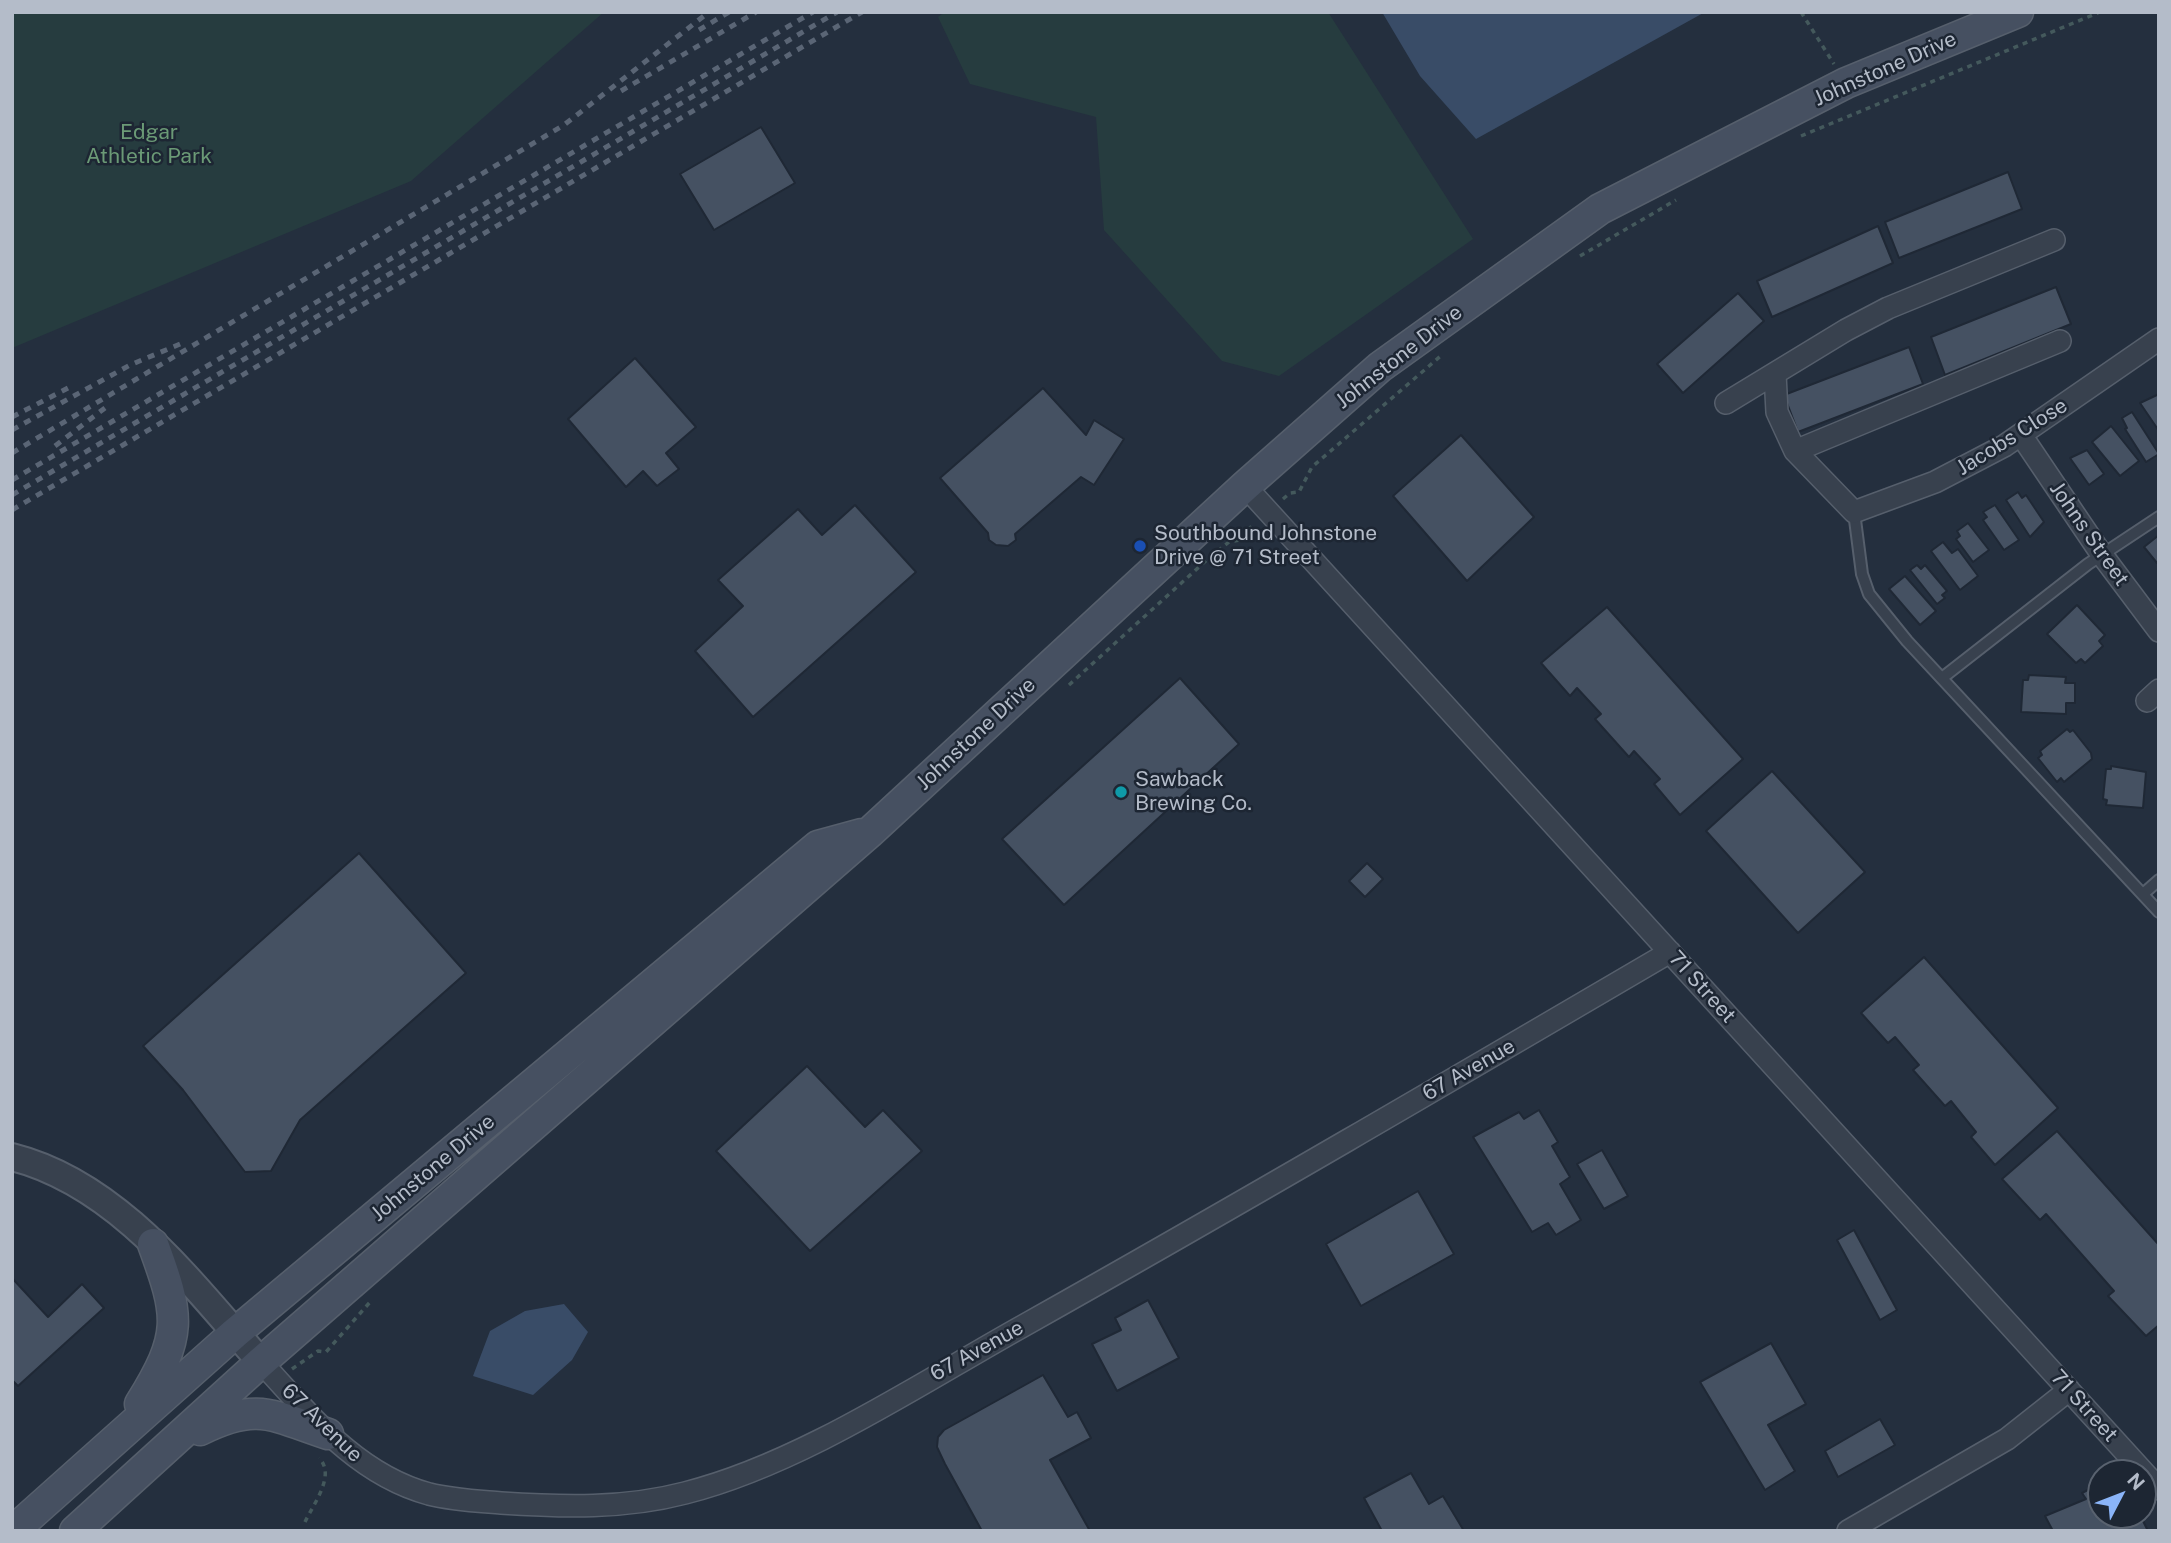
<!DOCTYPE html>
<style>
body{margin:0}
#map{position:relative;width:2171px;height:1543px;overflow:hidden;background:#242f3e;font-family:"Public Sans",sans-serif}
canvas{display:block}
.frame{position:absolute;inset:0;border:14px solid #b4bcc9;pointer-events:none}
.north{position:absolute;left:2087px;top:1459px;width:70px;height:70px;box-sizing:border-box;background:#1d2633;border:2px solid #59626f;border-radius:50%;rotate:48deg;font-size:19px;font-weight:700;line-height:28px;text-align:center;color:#b4bcc9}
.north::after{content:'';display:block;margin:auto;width:24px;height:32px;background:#8ab4f8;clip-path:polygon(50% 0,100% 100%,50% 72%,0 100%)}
</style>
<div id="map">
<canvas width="2171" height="1543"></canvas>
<div class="frame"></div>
<div class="north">N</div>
</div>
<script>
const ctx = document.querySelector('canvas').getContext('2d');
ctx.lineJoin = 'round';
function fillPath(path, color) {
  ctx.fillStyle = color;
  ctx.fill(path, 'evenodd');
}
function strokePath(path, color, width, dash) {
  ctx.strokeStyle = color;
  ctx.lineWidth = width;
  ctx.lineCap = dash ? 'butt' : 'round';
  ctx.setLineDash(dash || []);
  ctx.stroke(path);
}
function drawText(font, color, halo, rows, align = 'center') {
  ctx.font = font + ' "Public Sans",sans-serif';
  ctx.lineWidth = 5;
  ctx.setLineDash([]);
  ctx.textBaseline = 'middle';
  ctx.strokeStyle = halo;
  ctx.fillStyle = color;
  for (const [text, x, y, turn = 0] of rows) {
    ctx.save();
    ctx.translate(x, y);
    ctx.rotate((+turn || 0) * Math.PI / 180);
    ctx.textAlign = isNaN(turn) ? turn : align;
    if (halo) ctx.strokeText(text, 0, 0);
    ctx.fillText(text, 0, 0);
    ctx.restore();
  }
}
fillPath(new Path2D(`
 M 12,12 L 604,12 L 411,181 L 12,348 Z
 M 945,12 L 1328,12 L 1473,239 L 1279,376 L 1222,361 L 1104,230 L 1096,117 L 970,84 L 938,17 Z`), '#263c3f');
fillPath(new Path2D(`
 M 1382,12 L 1705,12 L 1476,139 L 1420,76 Z
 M 564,1304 L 588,1332 L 572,1360 L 533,1395 L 473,1376 L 490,1331 L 525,1311 Z`), '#394c67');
const building = new Path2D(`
 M 761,127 L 795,183 L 714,230 L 680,174 Z
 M 2008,172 L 2022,209 L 1899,258 L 1885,222 Z
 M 1878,226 L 1893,263 L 1772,317 L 1757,281 Z
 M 2056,287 L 2071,324 L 1945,375 L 1931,337 Z
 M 1738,293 L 1764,321 L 1683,393 L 1657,364 Z
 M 1909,347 L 1923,384 L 1798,432 L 1784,395 Z
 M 635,358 L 696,427 L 666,453 L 679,469 L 657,486 L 643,471 L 626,487 L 568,419 Z
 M 1043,388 L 1086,435 L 1094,420 L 1124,439 L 1094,485 L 1081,477 L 1015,534 L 1016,540 L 1008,546 L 996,545 L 989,540 L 988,533 L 940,478 Z
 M 2159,394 L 2159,431 L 2140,403 Z
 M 2132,412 L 2159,454 L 2146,462 L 2125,429 L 2127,428 L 2122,418 Z
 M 2111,426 L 2139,461 L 2120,476 L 2092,442 Z
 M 1461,435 L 1534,517 L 1467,581 L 1393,496 Z
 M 2087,450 L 2104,474 L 2089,485 L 2070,458 Z
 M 2018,492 L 2022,498 L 2026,495 L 2044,522 L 2030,537 L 2006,500 Z
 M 855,505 L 916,572 L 753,717 L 695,651 L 743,606 L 718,580 L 798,509 L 822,535 Z
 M 1995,505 L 2019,540 L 2004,550 L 1983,520 L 1987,517 L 1983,512 Z
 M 1968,523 L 1989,550 L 1973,562 L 1956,539 L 1960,536 L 1957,531 Z
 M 2159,535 L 2159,562 L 2157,563 L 2144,547 Z
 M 1943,542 L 1952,553 L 1958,549 L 1978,576 L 1960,590 L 1931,551 Z
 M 1917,565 L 1921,569 L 1925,565 L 1947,591 L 1942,595 L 1945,598 L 1937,604 L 1910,570 Z
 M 1905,576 L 1936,611 L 1920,625 L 1889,589 Z
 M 2077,605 L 2105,635 L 2099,641 L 2103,646 L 2085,663 L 2081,659 L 2076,663 L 2047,634 Z
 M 1607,607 L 1743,759 L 1680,815 L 1654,784 L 1660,779 L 1634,751 L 1629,757 L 1595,719 L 1601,714 L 1577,688 L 1570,696 L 1541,663 Z
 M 2029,675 L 2066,677 L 2065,683 L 2075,683 L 2075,703 L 2066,703 L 2066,714 L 2021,712 L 2023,680 L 2028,680 Z
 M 1180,678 L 1239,744 L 1064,905 L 1002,839 Z
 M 2067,729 L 2070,732 L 2073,730 L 2091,753 L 2092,759 L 2064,782 L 2061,778 L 2057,782 L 2038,758 L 2042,755 L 2040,751 Z
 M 2111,766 L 2146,772 L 2143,808 L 2106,805 L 2107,800 L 2103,799 L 2106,769 L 2111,769 Z
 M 1772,771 L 1865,872 L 1798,933 L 1706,831 Z
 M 359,853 L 466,973 L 300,1120 L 271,1171 L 245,1172 L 183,1090 L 143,1046 Z
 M 1367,863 L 1383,879 L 1365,897 L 1349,881 Z
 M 1924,957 L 2058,1108 L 1995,1165 L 1971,1137 L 1976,1132 L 1951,1101 L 1945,1106 L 1913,1070 L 1919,1065 L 1895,1037 L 1888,1043 L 1861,1013 Z
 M 807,1066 L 865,1127 L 883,1110 L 922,1151 L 810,1251 L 716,1151 Z
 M 1539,1110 L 1558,1142 L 1552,1146 L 1570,1177 L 1560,1184 L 1581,1220 L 1556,1235 L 1548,1223 L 1532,1232 L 1473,1137 L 1519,1112 L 1524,1119 Z
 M 2057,1131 L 2159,1245 L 2159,1325 L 2146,1336 L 2108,1296 L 2114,1291 L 2046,1214 L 2040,1220 L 2002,1179 Z
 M 1602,1150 L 1628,1196 L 1604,1209 L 1577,1164 Z
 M 1418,1191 L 1454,1254 L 1361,1306 L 1326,1244 Z
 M 1854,1230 L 1897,1310 L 1880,1320 L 1837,1240 Z
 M 12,1278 L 48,1317 L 82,1284 L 104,1308 L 18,1386 L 12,1380 Z
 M 1148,1300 L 1179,1358 L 1117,1391 L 1092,1344 L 1121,1330 L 1115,1318 Z
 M 1771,1343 L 1806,1404 L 1768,1425 L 1795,1471 L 1765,1490 L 1700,1382 Z
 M 1043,1375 L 1068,1417 L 1077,1412 L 1091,1438 L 1050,1460 L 1090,1531 L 982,1531 L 945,1464 L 937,1447 L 938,1437 L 944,1430 Z
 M 1880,1419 L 1895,1445 L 1838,1477 L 1825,1451 Z
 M 1411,1473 L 1429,1504 L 1443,1496 L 1464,1531 L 1382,1531 L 1364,1498 Z
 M 2101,1483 L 2101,1515 L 2140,1515 L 2148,1531 L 2053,1531 L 2045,1516 L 2086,1499 L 2082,1493 Z`);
fillPath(building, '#455162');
strokePath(building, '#1f2835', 2);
const service = new Path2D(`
 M 1854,512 L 1862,574 L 1869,594 L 1907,641 L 2159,912
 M 1942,678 L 2088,564 L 2159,517
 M 2143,894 L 2159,880`);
const minor = new Path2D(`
 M 1775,374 L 1777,412 L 1795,451 L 1854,512 L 1935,482 L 2004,446 L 2159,339
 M 1726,403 L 1846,330 L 1888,308 L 2054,240
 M 2021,435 L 2102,555 L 2159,631
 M 1795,451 L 2060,341
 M 1245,486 L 2159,1489
 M 2147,701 L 2159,690
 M 261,1362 C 310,1415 356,1474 429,1494 C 453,1500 477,1501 501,1503 C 563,1507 624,1509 685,1493 C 800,1464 919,1384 1023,1326 C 1240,1204 1455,1078 1670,952
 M 1848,1531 L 2007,1439 L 2069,1390`);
const tertiary = new Path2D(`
 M 12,1157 C 119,1184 192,1285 261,1362`);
const secondary = new Path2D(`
 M 140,1404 C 183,1335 180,1317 153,1244
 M 200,1430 C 257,1402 271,1415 328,1434
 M 13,1531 L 235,1333 L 818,846 L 862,834
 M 75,1531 L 261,1362 L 869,833 L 1245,486 L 1380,367 L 1600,209 L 1846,83 L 2018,12`);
strokePath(service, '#565f6c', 14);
strokePath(minor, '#565f6c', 24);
strokePath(tertiary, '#565f6c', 30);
strokePath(secondary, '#565f6c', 33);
strokePath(new Path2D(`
 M 1801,12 L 1834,64
 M 1801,136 L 2100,12
 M 1580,256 L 1676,200
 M 1283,499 L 1290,493 L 1299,492 L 1312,467 L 1443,354
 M 1069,685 L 1210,557 L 1229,542 L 1244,539 L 1246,532 L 1254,524
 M 292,1369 L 318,1351 L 326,1352 L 371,1301
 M 305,1522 C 314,1503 336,1475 319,1458`), '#44595c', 3.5, [5, 5]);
strokePath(service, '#38414e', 10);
strokePath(minor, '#38414e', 21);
strokePath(tertiary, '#38414e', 26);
strokePath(secondary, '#465061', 30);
strokePath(new Path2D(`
 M 699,30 L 729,12
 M 621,91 L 756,12
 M 12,417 L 70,387
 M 12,430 L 130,365 L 185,342
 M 55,446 L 105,408
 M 12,453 L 564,125 L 709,12
 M 12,480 L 813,12
 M 12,495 L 837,12
 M 12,510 L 862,12`), '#5a6575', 5, [7, 7]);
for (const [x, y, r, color] of [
 [1140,546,7,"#1a4fb4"],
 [1121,792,7,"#0f9aa8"]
]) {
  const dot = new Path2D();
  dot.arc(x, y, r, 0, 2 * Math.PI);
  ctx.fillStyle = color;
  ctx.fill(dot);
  strokePath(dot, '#1d2633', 2.5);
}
drawText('21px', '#b4bcc9', '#1d2633', [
 ["Johnstone Drive",1885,69,-24],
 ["Johnstone Drive",1399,357,-38],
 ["Jacobs Close",2012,437,-32],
 ["Johns Street",2089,534,55],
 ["Johnstone Drive",976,734,-43],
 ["71 Street",1702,987,48],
 ["67 Avenue",1469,1070,-30],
 ["Johnstone Drive",433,1168,-40],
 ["67 Avenue",977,1351,-29],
 ["71 Street",2084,1406,48],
 ["67 Avenue",322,1423,44]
]);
drawText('21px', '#6b9a76', '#1d2633', [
 ["Edgar",149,133],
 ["Athletic Park",149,157]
]);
drawText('21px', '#b4bcc9', '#1d2633', [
 ["Southbound Johnstone",1154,534],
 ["Drive @ 71 Street",1154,558],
 ["Sawback",1135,780],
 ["Brewing Co.",1135,804]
], 'left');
</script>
